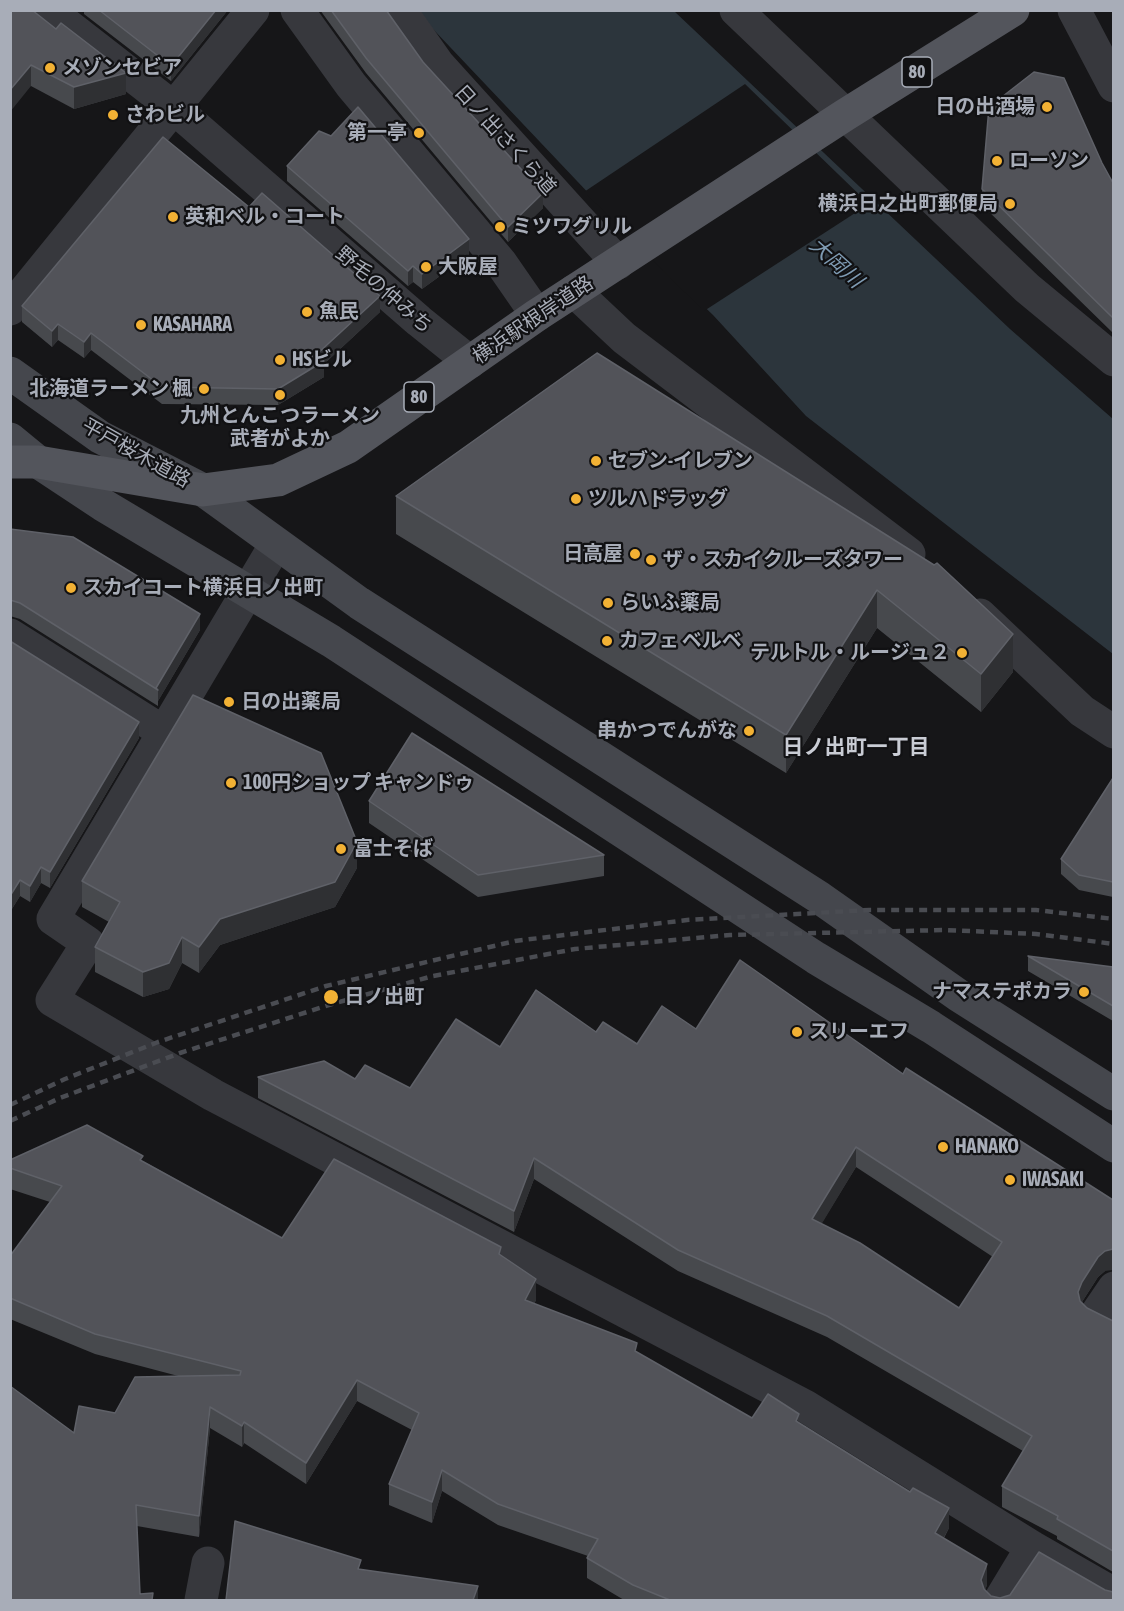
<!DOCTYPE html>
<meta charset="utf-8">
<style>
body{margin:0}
#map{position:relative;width:1124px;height:1611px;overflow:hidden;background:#161618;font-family:"Asap Condensed",sans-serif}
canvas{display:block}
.frame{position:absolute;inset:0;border:12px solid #a8adb8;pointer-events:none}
</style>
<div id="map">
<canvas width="1124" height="1611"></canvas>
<div class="frame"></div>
</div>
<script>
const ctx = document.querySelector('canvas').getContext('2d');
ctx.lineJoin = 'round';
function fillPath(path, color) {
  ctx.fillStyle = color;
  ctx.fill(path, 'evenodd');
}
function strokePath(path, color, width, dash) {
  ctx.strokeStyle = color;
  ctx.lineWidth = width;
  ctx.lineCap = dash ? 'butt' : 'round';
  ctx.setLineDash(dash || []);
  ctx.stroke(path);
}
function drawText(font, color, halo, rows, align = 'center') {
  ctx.font = font + ' "Asap Condensed","Noto Sans JP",sans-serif';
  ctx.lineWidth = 4.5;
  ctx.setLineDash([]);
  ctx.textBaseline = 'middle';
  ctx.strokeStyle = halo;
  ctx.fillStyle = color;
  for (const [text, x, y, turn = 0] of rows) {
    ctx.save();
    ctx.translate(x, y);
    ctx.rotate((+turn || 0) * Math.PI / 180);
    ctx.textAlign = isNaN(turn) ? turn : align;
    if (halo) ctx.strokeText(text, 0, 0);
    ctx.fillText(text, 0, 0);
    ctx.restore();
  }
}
fillPath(new Path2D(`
 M 420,11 L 674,11 L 1010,329 L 1113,419 L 1113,654 L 806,416 L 713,315 L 613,219 L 432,28 Z`), '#2c353c');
fillPath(new Path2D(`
 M 745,84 L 869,204 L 704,311 L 584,192 Z`), '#161618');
strokePath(new Path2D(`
 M 48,10 L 174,108 L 419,321 L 470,362
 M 297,10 L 351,85 L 501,263 L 537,315
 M 400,10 L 438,64 L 618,263
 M 736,10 L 1027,288 L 1114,360
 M 1074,10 L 1114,86
 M 574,291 L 624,338 L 909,554
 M 10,309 L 253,10
 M 276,544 L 53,919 L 88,943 L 52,1000 L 213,1095 L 805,1406 L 1032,1547 L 1114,1594
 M 980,615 L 1082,711 L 1114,732
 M 10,635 L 165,733
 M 1114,1288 L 1097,1313 L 1114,1323
 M 201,1600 L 208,1563
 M 1000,1600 L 1032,1547`), '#37383d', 33);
strokePath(new Path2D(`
 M 10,373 L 100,437 L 203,490 L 359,603 L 820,898 L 958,995 L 1114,1094
 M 10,439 L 38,462 L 103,505 L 331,641 L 816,958 L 931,1027 L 1114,1146`), '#45474d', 33);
strokePath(new Path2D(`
 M 10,462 L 38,462 L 203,490 L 278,480 L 348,447 L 537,315 L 845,115 L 1013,10`), '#53555c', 33);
strokePath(new Path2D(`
 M 10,1105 L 65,1079 L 158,1042 L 326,986 L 515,941 L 687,920 L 869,910 L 1036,910 L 1114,919
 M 10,1121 L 60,1098 L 180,1053 L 332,1004 L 433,976 L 575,949 L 730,935 L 945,930 L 1036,934 L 1114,944`), '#4a4c52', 4.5, [8, 6]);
fillPath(new Path2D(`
 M 10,10 L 126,94 L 74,109 L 31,86 Z
 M 84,10 L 228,10 L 171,81 L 84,14 Z
 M 320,10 L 386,10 L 423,62 L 543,208 L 508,242 L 366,73 Z
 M 1102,163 L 1113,183 L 1113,333 L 982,205 L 982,189 Z
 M 287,166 L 469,255 L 422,289 L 413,282 L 408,286 L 287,181 Z
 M 22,306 L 380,312 L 324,364 L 324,377 L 278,405 L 162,404 L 91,350 L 84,358 L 58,340 L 52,347 L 22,322 Z
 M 597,353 L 1013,672 L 981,712 L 877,628 L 786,773 L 396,534 L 396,496 Z
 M 10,529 L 200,630 L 158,701 L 158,706 L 20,619 L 10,616 Z
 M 10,641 L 139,738 L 50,888 L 41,883 L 30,902 L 20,896 L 10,912 Z
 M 1113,778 L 1113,897 L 1079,890 L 1061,874 L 1061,859 Z
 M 369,801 L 604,855 L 604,876 L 478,897 L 369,823 Z
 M 357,868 L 335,907 L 220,945 L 199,973 L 182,963 L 169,989 L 143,997 L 95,972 L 95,947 L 109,922 L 82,907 L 82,881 Z
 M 1028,956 L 1113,967 L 1113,1021 L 1028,971 Z
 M 696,1029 L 903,1074 L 1105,1271 L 1098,1277 L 1082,1302 L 1087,1308 L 1113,1321 L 1113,1572 L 1057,1539 L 1057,1536 L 1002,1507 L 1002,1486 L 1023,1451 L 827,1337 L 678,1271 L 534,1179 L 514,1232 L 258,1098 L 258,1077 L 355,1079 L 410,1088 L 500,1047 L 596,1032 L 637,1044 ZM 856,1167 L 993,1257 L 959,1308 L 821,1224 Z
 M 10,1160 L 143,1161 L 282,1238 L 501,1256 L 536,1300 L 534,1304 L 637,1352 L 752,1418 L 799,1423 L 949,1528 L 944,1538 L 987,1585 L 985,1590 L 991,1596 L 1000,1598 L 1113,1600 L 624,1600 L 587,1578 L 587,1558 L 588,1556 L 498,1525 L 442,1491 L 432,1523 L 389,1505 L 389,1484 L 412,1430 L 357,1401 L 306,1484 L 244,1443 L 242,1447 L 210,1428 L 199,1537 L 137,1526 L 140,1594 L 153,1600 L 10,1600 L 74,1433 L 115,1413 L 182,1377 L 95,1354 L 10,1319 L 10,1256 L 50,1202 L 10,1189 Z`), '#47494d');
fillPath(new Path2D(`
 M 216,10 L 228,10 L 171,81 L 171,66 Z
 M 31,65 L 31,86 L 10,112 L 10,90 Z
 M 126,73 L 126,94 L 74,109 L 74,87 Z
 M 543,193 L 543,208 L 508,242 L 508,227 Z
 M 469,239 L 469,255 L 422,289 L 422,274 Z
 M 413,266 L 413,282 L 408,286 L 408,271 Z
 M 380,296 L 380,312 L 324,364 L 324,377 L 278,405 L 278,389 L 316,355 Z
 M 58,324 L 58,340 L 52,347 L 52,331 Z
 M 91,333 L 91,350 L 84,358 L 84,342 Z
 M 877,590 L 877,628 L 786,773 L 786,735 Z
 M 200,614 L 200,630 L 158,701 L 158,690 L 156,688 Z
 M 1013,634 L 1013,672 L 981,712 L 981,674 Z
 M 139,722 L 139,738 L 50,888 L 50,872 Z
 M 357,842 L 357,868 L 335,907 L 220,945 L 199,973 L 199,947 L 220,919 Z
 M 41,867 L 41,883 L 30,902 L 30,886 Z
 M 20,880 L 20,896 L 10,912 L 10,896 Z
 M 182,937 L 182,963 L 169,989 L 143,997 L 143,972 Z
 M 856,1147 L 856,1167 L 812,1240 L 812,1219 Z
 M 534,1158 L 534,1179 L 514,1232 L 514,1211 Z
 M 1113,1249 L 1113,1270 L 1105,1271 L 1098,1277 L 1082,1302 L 1078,1313 L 1078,1292 L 1082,1282 L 1098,1257 L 1105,1251 Z
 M 536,1279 L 536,1300 L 525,1321 L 525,1300 Z
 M 357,1380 L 357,1401 L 306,1484 L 306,1463 Z
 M 210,1407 L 210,1428 L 199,1537 L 199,1516 Z
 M 244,1422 L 244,1443 L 242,1447 L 242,1426 Z
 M 442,1470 L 442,1491 L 432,1523 L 432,1502 Z
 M 949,1508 L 949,1528 L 935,1553 L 935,1533 Z
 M 987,1564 L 987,1585 L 981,1600 L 981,1580 Z
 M 478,1586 L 478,1600 L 473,1600 Z`), '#2f3033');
const building = new Path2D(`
 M 10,10 L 32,10 L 56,29 L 61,23 L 126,73 L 74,87 L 31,65 L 10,90 Z
 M 99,10 L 216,10 L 171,66 Z
 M 331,10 L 386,10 L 423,62 L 543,193 L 508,227 L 366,58 Z
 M 1034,72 L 1064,78 L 1102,163 L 1113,183 L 1113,318 L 982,189 L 989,107 Z
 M 358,107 L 469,239 L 422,274 L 413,266 L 408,271 L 287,166 L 319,131 L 331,136 Z
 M 163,137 L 249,207 L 262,193 L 380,296 L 316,355 L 324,361 L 278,389 L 162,387 L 91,333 L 84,342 L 58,324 L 52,331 L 22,306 Z
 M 597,353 L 934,565 L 937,563 L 1013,634 L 981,674 L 877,590 L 786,735 L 396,496 Z
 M 10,529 L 73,537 L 200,614 L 156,688 L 158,690 L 20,603 L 10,600 Z
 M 10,641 L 139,722 L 50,872 L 41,867 L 30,886 L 20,880 L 10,896 Z
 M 193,695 L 321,753 L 357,842 L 335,882 L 220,919 L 199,947 L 182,937 L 169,963 L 143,972 L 95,947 L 120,902 L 82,881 Z
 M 412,733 L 604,855 L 478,875 L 369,801 Z
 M 1113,778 L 1113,882 L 1079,875 L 1061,859 Z
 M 1028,956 L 1113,967 L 1113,1006 Z
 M 740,960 L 903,1074 L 906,1068 L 1113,1200 L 1113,1249 L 1105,1251 L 1098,1257 L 1082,1282 L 1078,1292 L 1080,1301 L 1087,1308 L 1113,1321 L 1113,1551 L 1057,1519 L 1058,1516 L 1002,1486 L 1032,1436 L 827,1316 L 678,1250 L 534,1158 L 514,1211 L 258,1077 L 324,1061 L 355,1079 L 365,1065 L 410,1088 L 456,1019 L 500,1047 L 536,990 L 596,1032 L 603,1022 L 637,1044 L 662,1006 L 696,1029 ZM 856,1147 L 1002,1242 L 959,1308 L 860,1243 L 812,1219 Z
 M 87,1125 L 143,1156 L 140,1160 L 282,1238 L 334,1159 L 501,1247 L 499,1254 L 536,1279 L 525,1300 L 637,1343 L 635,1351 L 752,1418 L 768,1394 L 799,1414 L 796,1421 L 910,1492 L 913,1488 L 949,1508 L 935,1533 L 987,1564 L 981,1580 L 984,1589 L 991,1596 L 1000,1598 L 1010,1595 L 1039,1552 L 1105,1590 L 1113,1592 L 1113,1600 L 670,1600 L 633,1585 L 587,1558 L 598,1539 L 498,1504 L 442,1470 L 432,1502 L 389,1484 L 419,1413 L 357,1380 L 306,1463 L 244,1422 L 242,1426 L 210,1407 L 199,1516 L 136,1505 L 140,1594 L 153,1593 L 152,1600 L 10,1600 L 10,1386 L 74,1433 L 79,1406 L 115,1413 L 135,1377 L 240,1375 L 241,1371 L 95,1334 L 10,1298 L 10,1256 L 62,1186 L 10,1168 L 10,1160 Z
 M 235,1521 L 361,1560 L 358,1569 L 478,1586 L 473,1600 L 226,1600 Z`);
fillPath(building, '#525359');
strokePath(building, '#5f6168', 1.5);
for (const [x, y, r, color] of [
 [50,68,6,"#f2b134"],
 [1047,107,6,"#f2b134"],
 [113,115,6,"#f2b134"],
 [419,133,6,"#f2b134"],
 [997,161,6,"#f2b134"],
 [1010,204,6,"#f2b134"],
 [173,217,6,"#f2b134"],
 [500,227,6,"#f2b134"],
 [426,267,6,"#f2b134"],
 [307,312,6,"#f2b134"],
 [141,325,6,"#f2b134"],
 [280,360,6,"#f2b134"],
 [204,389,6,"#f2b134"],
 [280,395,6,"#f2b134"],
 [596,461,6,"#f2b134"],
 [576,499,6,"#f2b134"],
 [635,554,6,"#f2b134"],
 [651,560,6,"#f2b134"],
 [71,588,6,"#f2b134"],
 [608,603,6,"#f2b134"],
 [607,641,6,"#f2b134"],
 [962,653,6,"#f2b134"],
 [229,702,6,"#f2b134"],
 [749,731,6,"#f2b134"],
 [231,783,6,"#f2b134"],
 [341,849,6,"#f2b134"],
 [1084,992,6,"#f2b134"],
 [331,997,8,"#f2b134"],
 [797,1032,6,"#f2b134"],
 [943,1147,6,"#f2b134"],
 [1010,1180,6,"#f2b134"]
]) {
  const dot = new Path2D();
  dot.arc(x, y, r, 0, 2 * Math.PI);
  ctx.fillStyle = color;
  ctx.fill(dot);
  strokePath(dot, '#111113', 2);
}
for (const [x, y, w] of [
 [917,72,30],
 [419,397,30]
]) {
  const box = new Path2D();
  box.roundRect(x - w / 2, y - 15, w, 30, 4.5);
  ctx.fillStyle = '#111113';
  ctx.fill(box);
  strokePath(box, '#a8adb8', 1.5);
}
drawText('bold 18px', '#a8adb8', null, [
 ["80",917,72],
 ["80",419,397]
]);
drawText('bold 20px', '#a8adb8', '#111113', [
 ["メゾンセビア",62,68],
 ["日の出酒場",1035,107,"right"],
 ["さわビル",125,115],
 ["第一亭",407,133,"right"],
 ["ローソン",1009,161],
 ["横浜日之出町郵便局",998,204,"right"],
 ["英和ベル・コート",185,217],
 ["ミツワグリル",512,227],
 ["大阪屋",438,267],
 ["魚民",319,312],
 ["KASAHARA",153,325],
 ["HSビル",292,360],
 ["北海道ラーメン 楓",192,389,"right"],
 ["九州とんこつラーメン",280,416,"center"],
 ["武者がよか",280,439,"center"],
 ["セブン-イレブン",608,461],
 ["ツルハドラッグ",588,499],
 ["日高屋",623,554,"right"],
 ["ザ・スカイクルーズタワー",663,560],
 ["スカイコート横浜日ノ出町",83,588],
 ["らいふ薬局",620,603],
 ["カフェ ベルベ",619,641],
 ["テルトル・ルージュ２",950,653,"right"],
 ["日の出薬局",241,702],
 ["串かつでんがな",737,731,"right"],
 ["100円ショップ キャンドゥ",243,783],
 ["富士そば",353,849],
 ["ナマステポカラ",1072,992,"right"],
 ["日ノ出町",344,997],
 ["スリーエフ",809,1032],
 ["HANAKO",955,1147],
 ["IWASAKI",1022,1180]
], 'left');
drawText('20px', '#a8adb8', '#111113', [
 ["日ノ出さくら道",505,140,48],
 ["野毛の仲みち",384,290,41],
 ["横浜駅根岸道路",533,320,-34],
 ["平戸桜木道路",136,453,29]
]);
drawText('italic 21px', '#7f9bb3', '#111113', [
 ["大岡川",836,263,42]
]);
drawText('bold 21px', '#c9ccd4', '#111113', [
 ["日ノ出町一丁目",856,747]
]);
</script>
